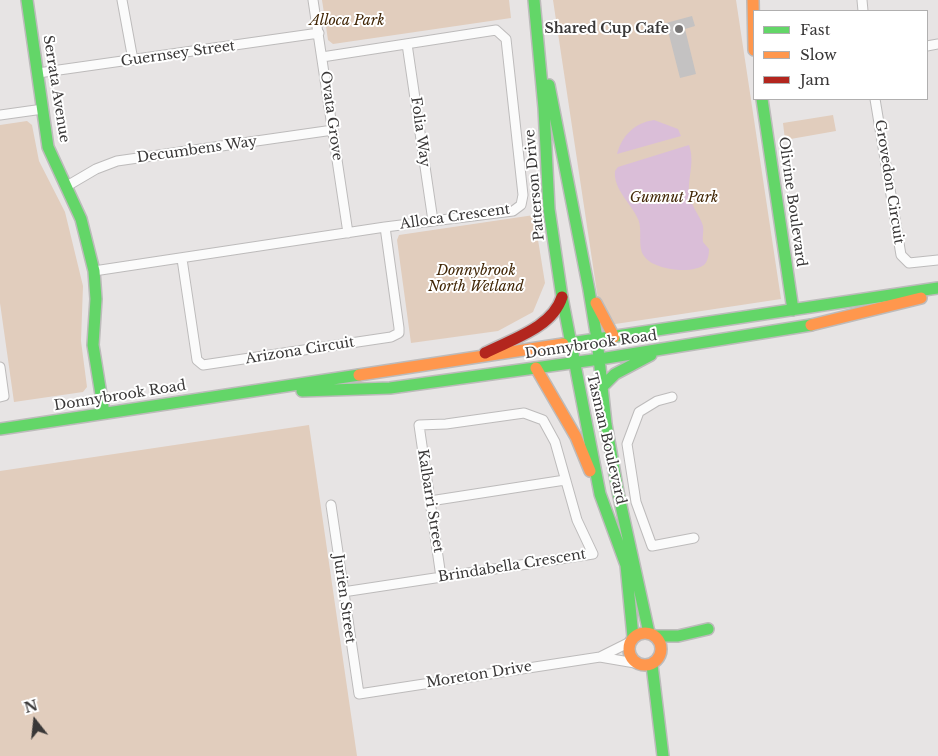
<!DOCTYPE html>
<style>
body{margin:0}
#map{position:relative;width:938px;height:756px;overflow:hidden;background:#e7e4e4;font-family:"Libre Baskerville",serif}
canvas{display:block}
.legend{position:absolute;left:753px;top:10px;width:175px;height:90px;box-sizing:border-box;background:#fff;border:1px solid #b0afaf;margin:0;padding:6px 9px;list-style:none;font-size:15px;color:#393737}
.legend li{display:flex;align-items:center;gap:10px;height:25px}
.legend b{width:25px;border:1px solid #b0afaf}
.north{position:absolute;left:10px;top:696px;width:50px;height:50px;-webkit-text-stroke:4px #fff;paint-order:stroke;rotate:344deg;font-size:14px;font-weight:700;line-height:20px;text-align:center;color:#393737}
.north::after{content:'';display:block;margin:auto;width:18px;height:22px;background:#393737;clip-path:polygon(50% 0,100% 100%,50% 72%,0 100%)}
</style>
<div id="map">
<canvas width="938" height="756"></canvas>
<ul class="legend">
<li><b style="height:6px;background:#63d668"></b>Fast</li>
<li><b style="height:6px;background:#ff974d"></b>Slow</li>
<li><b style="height:6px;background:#b3261e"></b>Jam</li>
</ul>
<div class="north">N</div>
</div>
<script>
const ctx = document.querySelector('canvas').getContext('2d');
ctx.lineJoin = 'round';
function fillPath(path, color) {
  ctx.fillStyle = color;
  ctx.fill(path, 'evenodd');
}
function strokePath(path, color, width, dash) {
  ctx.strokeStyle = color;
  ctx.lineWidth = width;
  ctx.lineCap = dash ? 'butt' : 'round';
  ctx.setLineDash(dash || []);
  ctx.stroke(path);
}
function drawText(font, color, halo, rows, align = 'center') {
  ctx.font = font + ' "Libre Baskerville",serif';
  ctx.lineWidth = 4;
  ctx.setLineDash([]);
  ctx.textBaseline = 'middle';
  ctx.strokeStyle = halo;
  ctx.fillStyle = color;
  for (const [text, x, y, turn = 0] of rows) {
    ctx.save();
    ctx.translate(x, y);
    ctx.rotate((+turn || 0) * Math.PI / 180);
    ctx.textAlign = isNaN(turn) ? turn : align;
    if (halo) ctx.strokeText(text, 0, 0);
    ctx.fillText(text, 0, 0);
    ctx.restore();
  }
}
fillPath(new Path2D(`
 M 322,0 L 509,0 L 511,18 L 333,44 L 328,40 Z
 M 553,0 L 736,0 L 781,299 L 602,326 Z
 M 833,115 L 836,131 L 785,140 L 783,123 Z
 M 27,121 L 32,125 L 39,161 L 65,212 L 83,286 L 81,341 L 87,387 L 83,392 L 14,402 L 0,303 L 0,125 Z
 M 534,215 L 545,283 L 533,312 L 498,331 L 411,343 L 397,240 L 399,235 Z
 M 309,425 L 357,756 L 0,756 L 0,471 Z`), '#e1cdbd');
fillPath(new Path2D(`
 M 654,120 L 678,129 L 681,136 L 617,154 C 622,136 634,123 654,120 Z
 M 689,145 C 695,162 688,176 689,193 C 691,207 700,215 703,226 C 704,231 702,237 703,242 L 709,249 C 709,254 708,260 705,264 C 693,275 653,270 644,256 C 637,246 643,230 638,219 C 631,203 613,189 615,171 L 618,167 Z`), '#dabed8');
fillPath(new Path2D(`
 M 692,16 L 695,26 L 685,29 L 696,74 L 680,78 L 666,23 Z`), '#c4c2c2');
const street = new Path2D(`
 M 122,0 L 133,60
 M 313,0 L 348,233
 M 862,0 L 863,11
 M 407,44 L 433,221
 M 927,46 L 938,44
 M 38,73 L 319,33
 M 875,99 L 901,255 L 909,263 L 938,260
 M 0,115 L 43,109
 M 67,186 L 96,169 L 117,161 L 333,130
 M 182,259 L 197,360 L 203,365 L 391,337 L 399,333 L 399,328 L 385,227
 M 94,271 L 385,227 L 513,211 L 521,205 L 523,195 L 506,39 L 496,30 L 322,57
 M 0,367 L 4,396 L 0,397
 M 672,397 L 657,401 L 639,412 L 627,444 L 636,502 L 652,546 L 694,538
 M 430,501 L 565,480
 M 331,505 L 359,694 L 600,657 L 630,642
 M 343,592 L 593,554 L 577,520 L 555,442 L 543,420 L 524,413 L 446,424 L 419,425 L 441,577
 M 600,657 L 635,663`);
const fast = new Path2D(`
 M 27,0 L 48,147 L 81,219 L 94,271 L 96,299 L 93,345 L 104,413
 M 534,0 L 544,108 L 549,209 L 562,297 L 600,494 L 626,565 L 633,637
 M 549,85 L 589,290 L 597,339 L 606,424 L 618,492 L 649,633
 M 762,99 L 793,310
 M 563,344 L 938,288
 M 602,387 L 615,374 L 651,355
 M 302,391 L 390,388 L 600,359 L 811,325
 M 0,429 L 359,375
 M 655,636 L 678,636 L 708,629
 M 652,665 L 663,756`);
const slow = new Path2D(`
 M 753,0 L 754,50
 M 596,303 L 614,337
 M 811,325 L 921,298
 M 536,368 L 576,437 L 590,471
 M 359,375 L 563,344
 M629 649a16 16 0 1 1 32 0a16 16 0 1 1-32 0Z`);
const jam = new Path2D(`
 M 485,353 C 512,339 552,328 562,297`);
strokePath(street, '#bdbbbb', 11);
strokePath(fast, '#bdbbbb', 14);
strokePath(slow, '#bdbbbb', 14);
strokePath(jam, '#bdbbbb', 14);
strokePath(street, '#fbfbfb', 9);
strokePath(fast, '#63d668', 11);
strokePath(slow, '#ff974d', 11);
strokePath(jam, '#b3261e', 11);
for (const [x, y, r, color] of [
 [679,29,5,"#767474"]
]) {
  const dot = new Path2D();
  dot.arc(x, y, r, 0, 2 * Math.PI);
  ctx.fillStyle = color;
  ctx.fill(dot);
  strokePath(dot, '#fff', 2);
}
drawText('italic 14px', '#422707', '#fff', [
 ["Alloca Park",347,21],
 ["Gumnut Park",674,198],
 ["Donnybrook",476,271],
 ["North Wetland",476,287]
]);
drawText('bold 14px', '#393737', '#fff', [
 ["Shared Cup Cafe",669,29]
], 'right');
drawText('14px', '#393737', '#fff', [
 ["Guernsey Street",178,54,-8],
 ["Serrata Avenue",56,89,81],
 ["Ovata Grove",331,116,82],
 ["Folia Way",420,132,82],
 ["Decumbens Way",197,150,-8],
 ["Grovedon Circuit",889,182,81],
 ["Patterson Drive",535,185,-95],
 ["Olivine Boulevard",792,202,82],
 ["Alloca Crescent",455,217,-8],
 ["Donnybrook Road",591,345,-8],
 ["Arizona Circuit",300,351,-9],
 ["Donnybrook Road",120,396,-9],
 ["Tasman Boulevard",606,439,77],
 ["Kalbarri Street",430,501,81],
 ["Brindabella Crescent",512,566,-9],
 ["Jurien Street",344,599,82],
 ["Moreton Drive",479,675,-9]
]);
</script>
